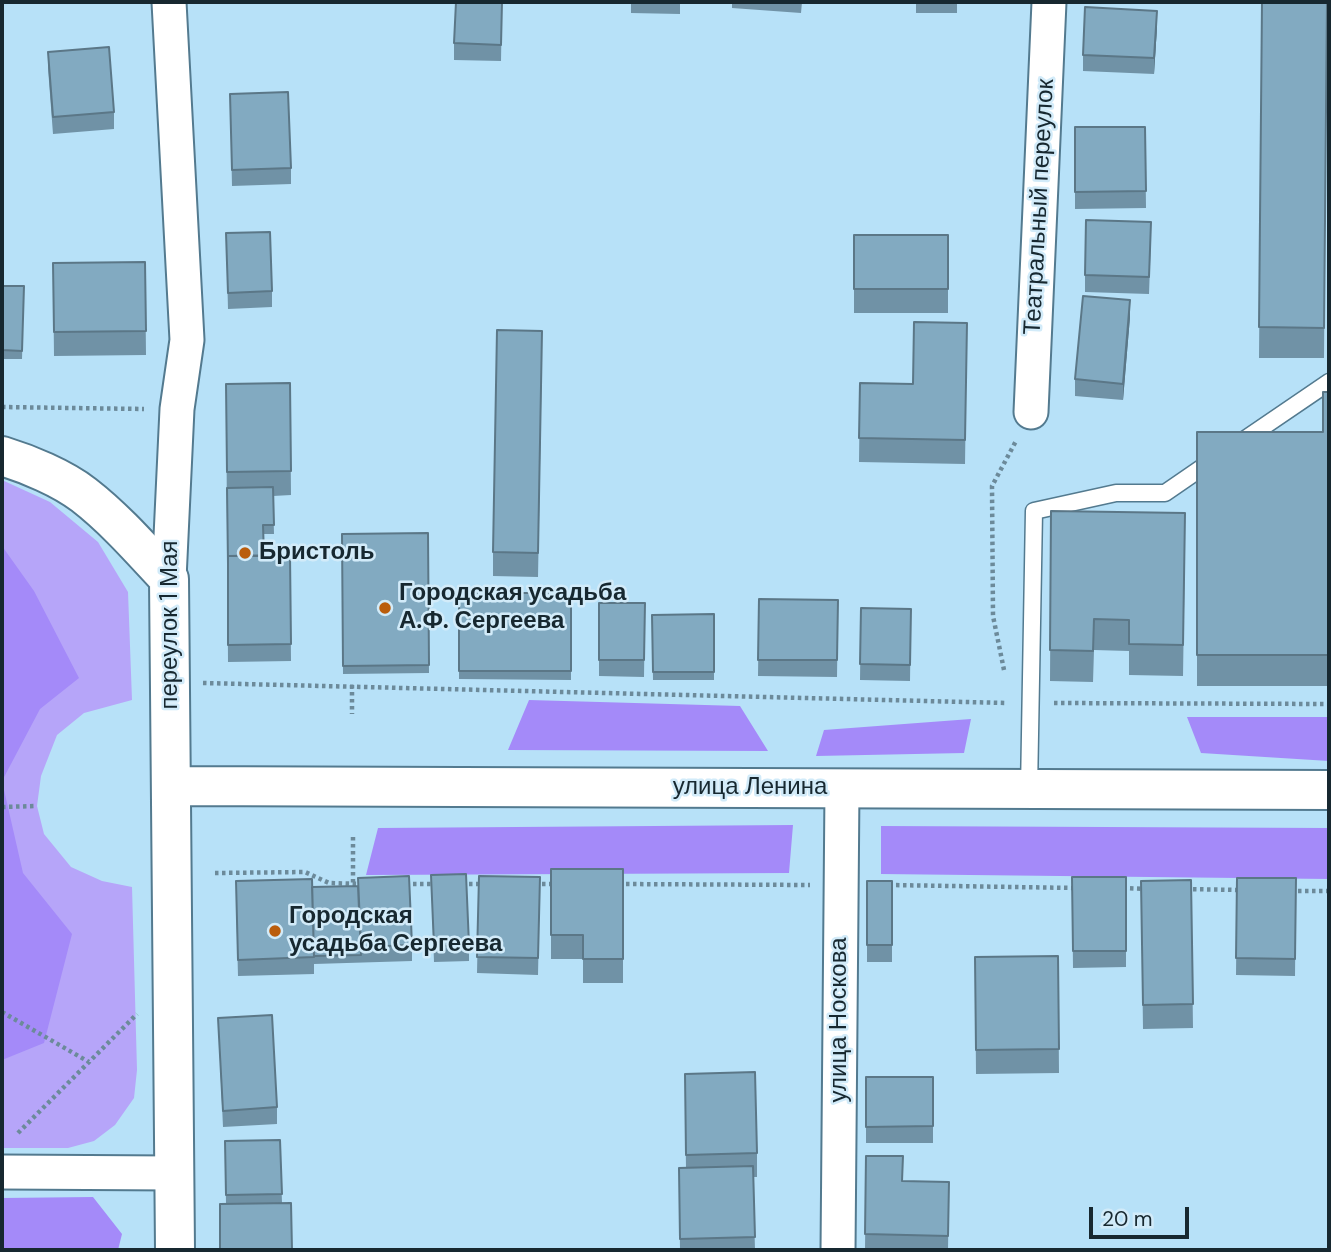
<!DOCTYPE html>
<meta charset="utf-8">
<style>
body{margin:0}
#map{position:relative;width:1331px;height:1252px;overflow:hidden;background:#b7e1f8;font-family:"DM Sans",sans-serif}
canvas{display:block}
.frame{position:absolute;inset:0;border:4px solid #172830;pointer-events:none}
.scale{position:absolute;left:1089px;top:1207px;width:100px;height:32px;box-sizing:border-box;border:4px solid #172830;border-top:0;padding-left:9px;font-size:21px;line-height:24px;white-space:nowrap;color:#172830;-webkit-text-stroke:5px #d2ebf9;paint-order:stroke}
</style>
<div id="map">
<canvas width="1331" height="1252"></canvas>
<div class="frame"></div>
<div class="scale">20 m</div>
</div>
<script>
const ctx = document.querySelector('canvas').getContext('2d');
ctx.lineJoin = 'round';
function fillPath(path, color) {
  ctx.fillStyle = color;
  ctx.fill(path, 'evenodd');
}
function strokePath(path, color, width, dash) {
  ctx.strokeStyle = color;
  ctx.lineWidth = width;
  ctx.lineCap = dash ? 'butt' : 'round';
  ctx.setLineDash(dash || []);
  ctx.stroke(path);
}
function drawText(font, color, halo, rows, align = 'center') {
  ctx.font = font + ' "DM Sans",sans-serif';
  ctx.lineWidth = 5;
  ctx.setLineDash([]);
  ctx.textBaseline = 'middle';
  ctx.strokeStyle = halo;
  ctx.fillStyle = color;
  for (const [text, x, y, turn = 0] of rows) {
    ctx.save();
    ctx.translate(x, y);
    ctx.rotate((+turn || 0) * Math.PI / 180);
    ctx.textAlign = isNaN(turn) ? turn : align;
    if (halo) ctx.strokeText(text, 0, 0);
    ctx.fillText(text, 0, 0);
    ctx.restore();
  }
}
fillPath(new Path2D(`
 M 2,480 L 50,502 L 98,542 L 128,592 L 132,700 L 84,713 L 57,735 L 41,776 L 37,806 L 44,834 L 71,867 L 102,881 L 132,887 L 137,1070 L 134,1098 L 115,1125 L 94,1141 L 68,1148 L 2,1148 Z`), '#b6a5f9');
fillPath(new Path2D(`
 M 2,546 L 34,591 L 79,678 L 40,709 L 2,781 L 23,873 L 72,934 L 44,1043 L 2,1060 Z
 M 529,700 L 740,706 L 768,751 L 508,750 Z
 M 1187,717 L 1329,717 L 1329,761 L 1201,753 Z
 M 971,719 L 964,753 L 816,756 L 824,730 Z
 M 793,825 L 789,873 L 366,875 L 378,828 Z
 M 881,826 L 1329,828 L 1329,879 L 881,874 Z
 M 93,1197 L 122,1234 L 118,1250 L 2,1250 L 2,1198 Z`), '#a48af9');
const lane = new Path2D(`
 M 1238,444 L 1329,382
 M 1029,790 L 1034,511 L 1116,493 L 1165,493 L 1213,460`);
const street = new Path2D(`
 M 1031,412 L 1049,2
 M 169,579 L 177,409 L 187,340 L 169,2
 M 2,1172 L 173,1173
 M 838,1250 L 842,789`);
const secondary = new Path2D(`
 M 2,456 C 28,464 62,478 84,495 C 115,519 142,550 169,579 L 175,1250
 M 171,786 L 1329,790`);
strokePath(lane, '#537a8f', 19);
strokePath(street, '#537a8f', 37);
strokePath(secondary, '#537a8f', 42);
strokePath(new Path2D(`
 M 2,407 L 144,409
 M 1004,670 L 993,616 L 992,486 L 1016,441
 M 203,683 L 1006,703
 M 352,685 L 352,714
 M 1054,703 L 1329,704
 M 2,807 L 37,806
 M 353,837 L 353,884
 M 215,873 L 305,872 L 329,883 L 362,884
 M 406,884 L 435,884
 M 462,884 L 484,884
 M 535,884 L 554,884
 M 619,884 L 810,885
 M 889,885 L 1076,888
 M 1123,888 L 1146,889
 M 1186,889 L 1240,890
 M 1291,891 L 1329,891
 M 2,1012 L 89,1062
 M 18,1133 L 137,1014`), '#6c8a9a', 4.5, [3.5, 3.5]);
strokePath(lane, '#fff', 16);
strokePath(street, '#fff', 33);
strokePath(secondary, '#fff', 38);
fillPath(new Path2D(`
 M 502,2 L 501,61 L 454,60 L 454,43 Z
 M 631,2 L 680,2 L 680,14 L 631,13 Z
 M 732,2 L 802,2 L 801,13 L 732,8 Z
 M 916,2 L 957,2 L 957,13 L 916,13 Z
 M 1262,2 L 1327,2 L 1324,358 L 1259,358 Z
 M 1157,27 L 1154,74 L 1083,71 L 1083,55 Z
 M 48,52 L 114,112 L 114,129 L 53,134 L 48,68 Z
 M 230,94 L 291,168 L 291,184 L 232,186 Z
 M 1075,127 L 1145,127 L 1146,208 L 1075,209 Z
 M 226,233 L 272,291 L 272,307 L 228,309 Z
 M 854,235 L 948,235 L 948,313 L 854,313 Z
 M 1151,238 L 1149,294 L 1085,292 L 1085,275 Z
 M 145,262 L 146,355 L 54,356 L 53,263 Z
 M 2,286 L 24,286 L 22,359 L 2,359 Z
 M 1130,317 L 1123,400 L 1075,396 L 1075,379 Z
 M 967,323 L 965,464 L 859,462 L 860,383 L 913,384 Z
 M 542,355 L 538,577 L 493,576 L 493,552 Z
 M 290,383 L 291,495 L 273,496 L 274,534 L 263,534 L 264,556 L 290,555 L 291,661 L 228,662 L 226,384 Z
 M 1329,392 L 1329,686 L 1197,686 L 1197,432 L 1323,432 Z
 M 1051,511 L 1185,544 L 1183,676 L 1129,675 L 1129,651 L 1094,650 L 1093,682 L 1050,681 Z
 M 428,533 L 429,673 L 343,674 L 342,534 Z
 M 459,593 L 571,593 L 571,680 L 459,679 Z
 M 759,599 L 838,600 L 837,677 L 758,676 Z
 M 599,603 L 645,603 L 644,677 L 599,676 Z
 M 861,608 L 911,609 L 910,681 L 860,680 Z
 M 714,614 L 714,680 L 653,680 L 652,615 Z
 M 551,869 L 623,869 L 623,983 L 583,983 L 583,959 L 551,959 Z
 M 431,875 L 469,945 L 469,961 L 434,962 Z
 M 479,876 L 540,877 L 538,975 L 477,973 Z
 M 1072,877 L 1126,877 L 1126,967 L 1073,968 Z
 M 1237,878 L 1296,878 L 1295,976 L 1236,975 Z
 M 1191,880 L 1193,1028 L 1143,1029 L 1141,881 Z
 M 867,881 L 892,881 L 892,962 L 867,962 Z
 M 312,887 L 412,945 L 412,961 L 314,964 L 314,974 L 238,976 L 236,898 Z
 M 1058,956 L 1059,1073 L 976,1074 L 975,957 Z
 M 218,1018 L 277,1107 L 277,1124 L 223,1127 Z
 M 866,1077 L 933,1077 L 933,1143 L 866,1143 Z
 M 685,1098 L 757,1153 L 757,1177 L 753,1177 L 755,1250 L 680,1250 L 679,1168 L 686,1168 Z
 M 280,1140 L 282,1203 L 226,1204 L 225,1141 Z
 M 866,1156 L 903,1181 L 949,1182 L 948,1250 L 865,1250 Z`), '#7092a6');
fillPath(new Path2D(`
 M 1157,11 L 1157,27 L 1154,74 L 1154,58 Z
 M 1130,300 L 1130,317 L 1123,400 L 1123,384 Z`), '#5b7787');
const building = new Path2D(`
 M 456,2 L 502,2 L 501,45 L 454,43 Z
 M 1262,2 L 1327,2 L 1324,328 L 1259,327 Z
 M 1085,7 L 1157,11 L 1154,58 L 1083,55 Z
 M 109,47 L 114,112 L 53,117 L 48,52 Z
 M 288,92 L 291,168 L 232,170 L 230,94 Z
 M 1075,127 L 1145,127 L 1146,191 L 1075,192 Z
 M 1086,220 L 1151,222 L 1149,277 L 1085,275 Z
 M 270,232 L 272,291 L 228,293 L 226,233 Z
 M 854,235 L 948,235 L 948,289 L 854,289 Z
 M 145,262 L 146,331 L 54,332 L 53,263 Z
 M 2,286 L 24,286 L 22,351 L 2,350 Z
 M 1083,296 L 1130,300 L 1123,384 L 1075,379 Z
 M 914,322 L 967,323 L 965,440 L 859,438 L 860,383 L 913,384 Z
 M 497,330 L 542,331 L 538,553 L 493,552 Z
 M 290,383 L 291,471 L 227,472 L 226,384 Z
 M 1323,392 L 1329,392 L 1329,655 L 1197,655 L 1197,432 L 1323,432 Z
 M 273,487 L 274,525 L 263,525 L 264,556 L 228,556 L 228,564 L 227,488 Z
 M 1051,511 L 1185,513 L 1183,645 L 1129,644 L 1129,620 L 1094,619 L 1093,651 L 1050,650 Z
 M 428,533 L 429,665 L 343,666 L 342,534 Z
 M 290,555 L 291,644 L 228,645 L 228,556 Z
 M 459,593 L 571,593 L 571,671 L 459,671 Z
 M 759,599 L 838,600 L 837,660 L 758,660 Z
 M 599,603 L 645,603 L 644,660 L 599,660 Z
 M 861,608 L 911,609 L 910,665 L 860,664 Z
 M 714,614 L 714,672 L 653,672 L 652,615 Z
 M 551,869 L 623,869 L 623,959 L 583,959 L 583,935 L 551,935 Z
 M 466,874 L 469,945 L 434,946 L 431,875 Z
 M 409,876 L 412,945 L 361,947 L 358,878 Z
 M 479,876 L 540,877 L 538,958 L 477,957 Z
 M 1072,877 L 1126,877 L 1126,951 L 1073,951 Z
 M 1237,878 L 1296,878 L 1295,959 L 1236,958 Z
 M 312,879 L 314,957 L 238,960 L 236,881 Z
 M 1191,880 L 1193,1004 L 1143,1005 L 1141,881 Z
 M 867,881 L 892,881 L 892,945 L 867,945 Z
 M 358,886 L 361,955 L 314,956 L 312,887 Z
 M 1058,956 L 1059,1049 L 976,1050 L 975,957 Z
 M 272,1015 L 277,1107 L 223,1111 L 218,1018 Z
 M 755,1072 L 757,1153 L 686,1155 L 685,1074 Z
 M 866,1077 L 933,1077 L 933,1126 L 866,1127 Z
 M 280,1140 L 282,1194 L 226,1195 L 225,1141 Z
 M 866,1156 L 903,1156 L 902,1181 L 949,1182 L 948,1236 L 865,1234 Z
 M 753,1166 L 755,1237 L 680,1239 L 679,1168 Z
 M 291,1203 L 292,1250 L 220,1250 L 220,1204 Z`);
fillPath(building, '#82aac1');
strokePath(building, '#5b7787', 2);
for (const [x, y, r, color] of [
 [245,553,7,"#ba5d0c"],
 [385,608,7,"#ba5d0c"],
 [275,931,7,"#ba5d0c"]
]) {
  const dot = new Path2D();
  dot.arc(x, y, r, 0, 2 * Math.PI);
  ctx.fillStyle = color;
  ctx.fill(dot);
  strokePath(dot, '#d2ebf9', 2.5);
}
drawText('24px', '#172830', '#d2ebf9', [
 ["Театральный переулок",1040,207,-87],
 ["переулок 1 Мая",171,625,-90],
 ["улица Ленина",750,788],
 ["улица Носкова",840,1020,-90]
]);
drawText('bold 24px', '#172830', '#d2ebf9', [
 ["Бристоль",259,553],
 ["Городская усадьба",399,594],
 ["А.Ф. Сергеева",399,622],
 ["Городская",289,917],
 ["усадьба Сергеева",289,945]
], 'left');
</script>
